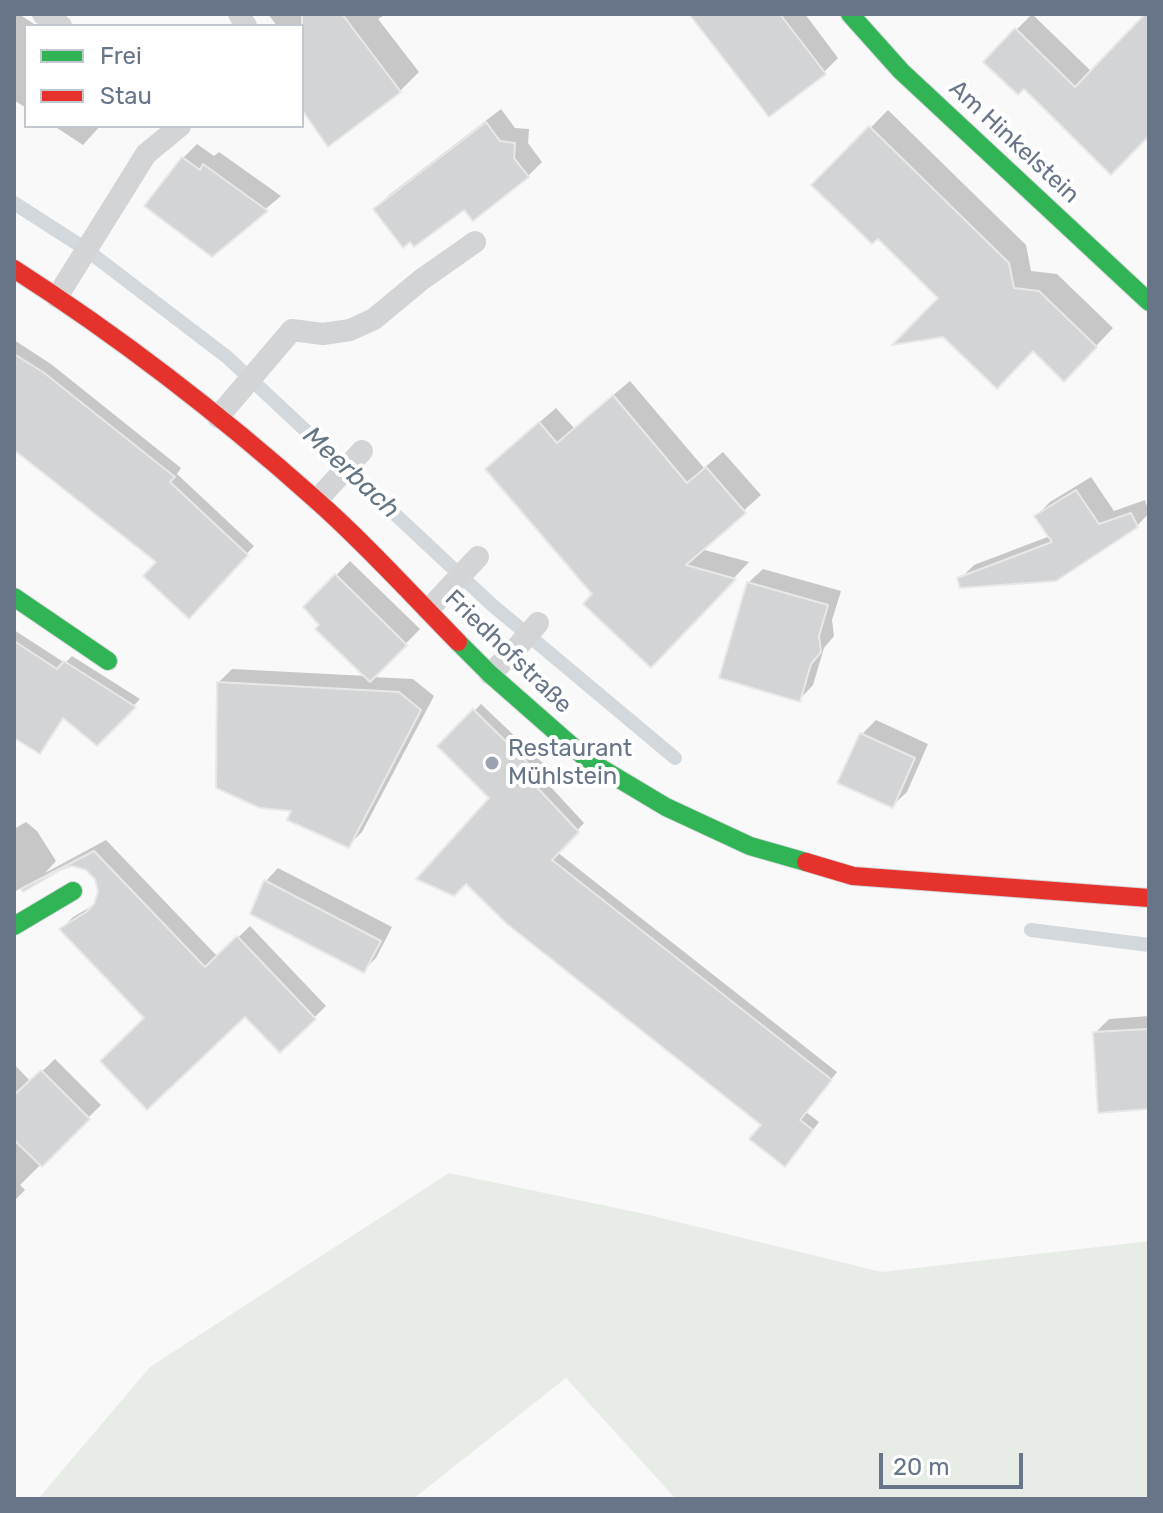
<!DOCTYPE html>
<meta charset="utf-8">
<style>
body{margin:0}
#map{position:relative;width:1163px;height:1513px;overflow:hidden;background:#f9f9f9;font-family:Rubik,sans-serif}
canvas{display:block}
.frame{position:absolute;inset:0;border:16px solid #687589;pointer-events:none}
.legend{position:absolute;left:24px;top:24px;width:280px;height:104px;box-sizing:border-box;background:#fff;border:2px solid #c3c8d0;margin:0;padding:10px 14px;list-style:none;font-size:24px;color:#687589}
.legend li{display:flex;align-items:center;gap:16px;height:40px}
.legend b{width:40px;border:2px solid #c3c8d0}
.scale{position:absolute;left:879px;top:1453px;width:144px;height:36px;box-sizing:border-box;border:4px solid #687589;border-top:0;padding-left:10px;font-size:24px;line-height:28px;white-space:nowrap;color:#687589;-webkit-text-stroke:6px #fff;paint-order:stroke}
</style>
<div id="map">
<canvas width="1163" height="1513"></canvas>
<div class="frame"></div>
<ul class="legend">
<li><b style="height:10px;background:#30b455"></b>Frei</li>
<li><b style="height:10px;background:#e5322d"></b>Stau</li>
</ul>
<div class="scale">20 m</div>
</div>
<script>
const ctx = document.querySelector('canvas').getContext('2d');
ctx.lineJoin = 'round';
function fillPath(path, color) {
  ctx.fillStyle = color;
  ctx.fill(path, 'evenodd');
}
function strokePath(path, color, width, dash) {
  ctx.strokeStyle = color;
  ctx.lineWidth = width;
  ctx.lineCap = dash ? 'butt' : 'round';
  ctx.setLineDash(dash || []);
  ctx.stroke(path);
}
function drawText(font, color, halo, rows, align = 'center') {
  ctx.font = font + ' Rubik,sans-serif';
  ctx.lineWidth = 8;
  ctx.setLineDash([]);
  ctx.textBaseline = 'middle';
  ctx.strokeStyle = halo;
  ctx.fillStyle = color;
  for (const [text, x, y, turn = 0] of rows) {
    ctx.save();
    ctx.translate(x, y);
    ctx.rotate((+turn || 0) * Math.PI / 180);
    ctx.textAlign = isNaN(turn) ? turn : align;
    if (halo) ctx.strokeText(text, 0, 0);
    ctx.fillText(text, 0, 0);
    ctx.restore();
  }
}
fillPath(new Path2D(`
 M 449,1173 L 645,1214 L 882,1272 L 1149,1241 L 1149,1499 L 676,1499 L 566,1378 L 413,1499 L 38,1499 L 150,1367 Z`), '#e8ece7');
fillPath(new Path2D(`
 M 14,14 L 19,14 L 37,26 L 26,26 L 26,108 L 14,100 Z
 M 268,14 L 386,14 L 378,19 L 419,72 L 400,91 L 302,107 L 302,26 L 277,26 Z
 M 753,14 L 805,14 L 838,58 L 824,72 Z
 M 1032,14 L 1092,72 L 1144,19 L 1139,14 L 1149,14 L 1149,133 L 1024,86 L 985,62 Z
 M 501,109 L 515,128 L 529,129 L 528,143 L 542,162 L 528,176 L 473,218 L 465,208 L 375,209 L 389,195 Z
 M 888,110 L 1026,245 L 1031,271 L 1057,274 L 1113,328 L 1082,361 L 1033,349 L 941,298 L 878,236 L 814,185 Z
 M 54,126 L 100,126 L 83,145 Z
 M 197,144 L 214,156 L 219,152 L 281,196 L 212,254 L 183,158 Z
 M 14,340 L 51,364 L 181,468 L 177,474 L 254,546 L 188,616 L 159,562 L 14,448 Z
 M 630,381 L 704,468 L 723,452 L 761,495 L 701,549 L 749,562 L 667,649 L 595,594 L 504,453 L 556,408 L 574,428 Z
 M 1091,477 L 1114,511 L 1145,500 L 1149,513 L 1137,526 L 960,579 L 974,565 L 1050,536 L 1036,516 L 1050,502 Z
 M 350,561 L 420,629 L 373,677 L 413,679 L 434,696 L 362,832 L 348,846 L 294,809 L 219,682 L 232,669 L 367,676 L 305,607 Z
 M 763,569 L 841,591 L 832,620 L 834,636 L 824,648 L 813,685 L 799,700 L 748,583 Z
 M 14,630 L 65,663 L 72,656 L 140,699 L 97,744 L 65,717 L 39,752 L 14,735 Z
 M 481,704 L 544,764 L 537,772 L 584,823 L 557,852 L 837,1072 L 806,1112 L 819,1122 L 792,1157 L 492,798 L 440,746 Z
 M 876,720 L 928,744 L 907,792 L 892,806 L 862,734 Z
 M 26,822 L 37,831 L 56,861 L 45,873 L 106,840 L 218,957 L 250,926 L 326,1006 L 280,1051 L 246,1014 L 147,1018 L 61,929 L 73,917 L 97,903 L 100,892 L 97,878 L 87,868 L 72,864 L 59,868 L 14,892 L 14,829 Z
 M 278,868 L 392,927 L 376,958 L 363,971 L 253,913 L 266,881 Z
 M 1149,1016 L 1149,1107 L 1095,1033 L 1109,1019 Z
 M 55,1059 L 101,1105 L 20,1185 L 25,1190 L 14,1201 L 14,1064 L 31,1082 Z`), '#0003');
strokePath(new Path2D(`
 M 14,203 L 84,248 L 227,357 L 491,604 L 675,758
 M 1031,930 L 1149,945`), '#d2d8dc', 14);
const building = new Path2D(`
 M 302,14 L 342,14 L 401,92 L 328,147 L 302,110 Z
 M 689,14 L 780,14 L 826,74 L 769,117 Z
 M 1145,14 L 1149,14 L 1149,136 L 1111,175 L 1024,89 L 1018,95 L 983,62 L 1015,28 L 1075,87 Z
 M 486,122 L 500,141 L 515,143 L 514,158 L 529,177 L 473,221 L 464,210 L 414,247 L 410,242 L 403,248 L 373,209 Z
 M 869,126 L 1009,263 L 1014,288 L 1039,291 L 1097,347 L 1064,382 L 1033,351 L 997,389 L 943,337 L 892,345 L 938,298 L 878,239 L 872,244 L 811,185 Z
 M 182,157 L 200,170 L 203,164 L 268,211 L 212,257 L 144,206 Z
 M 14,354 L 43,372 L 175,477 L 170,482 L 248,555 L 189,619 L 143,576 L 156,562 L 14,450 Z
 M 613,395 L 687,483 L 706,467 L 746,513 L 686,565 L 736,579 L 651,668 L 583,604 L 592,594 L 485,469 L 539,422 L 557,443 Z
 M 1076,490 L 1099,524 L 1131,513 L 1138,527 L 1056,581 L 960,588 L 957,578 L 1052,542 L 1034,516 Z
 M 335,574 L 407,645 L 370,682 L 315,629 L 319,625 L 303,607 Z
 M 747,582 L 828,605 L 819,636 L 821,652 L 811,664 L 800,702 L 719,678 Z
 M 14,641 L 57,669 L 64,661 L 136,707 L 97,746 L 63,718 L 40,754 L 14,738 Z
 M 217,682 L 399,692 L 421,710 L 349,848 L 287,820 L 291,811 L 260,808 L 216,788 Z
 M 473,709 L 538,773 L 531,781 L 579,832 L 552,860 L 832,1080 L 800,1120 L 813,1130 L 785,1167 L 749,1139 L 761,1125 L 507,924 L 466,884 L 454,896 L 416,879 L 489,798 L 437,746 Z
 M 860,733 L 915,758 L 893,808 L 837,783 Z
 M 94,851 L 205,967 L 237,936 L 316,1019 L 280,1053 L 245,1017 L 147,1110 L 100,1061 L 144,1018 L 59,929 L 86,912 L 94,904 L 98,891 L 95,879 L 86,870 L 72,866 L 60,870 L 23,892 L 21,889 Z
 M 264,880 L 381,941 L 364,973 L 250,914 Z
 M 1149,1029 L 1149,1109 L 1098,1113 L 1093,1032 Z
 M 41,1070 L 90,1119 L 42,1167 L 14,1140 L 14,1095 Z`);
fillPath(building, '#d2d4d5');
strokePath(building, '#e8e8e8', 2);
const fast = new Path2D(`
 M 850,14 L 901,71 L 1149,302
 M 14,597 L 108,661
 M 458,642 L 490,674 L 589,761 L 666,807 L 750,846 L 806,862
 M 14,926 L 73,891`);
const jam = new Path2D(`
 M 14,269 C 120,337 221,415 315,499 C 365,543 411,594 458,642
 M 806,862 L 853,876 L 1149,898`);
strokePath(fast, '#d4d6d8', 20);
strokePath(jam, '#d4d6d8', 20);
strokePath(new Path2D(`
 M 43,14 L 61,26
 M 239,14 L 246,26
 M 57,297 L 146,154 L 180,126
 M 218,417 L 292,330 L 323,334 L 350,330 L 374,319 L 421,280 L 475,242
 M 317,500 L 362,451
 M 428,610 L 478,557
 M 490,674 L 513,652 L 538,623`), '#d3d4d5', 22);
strokePath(fast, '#30b455', 18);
strokePath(jam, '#e5322d', 18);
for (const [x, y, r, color] of [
 [492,763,8,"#9ba3b0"]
]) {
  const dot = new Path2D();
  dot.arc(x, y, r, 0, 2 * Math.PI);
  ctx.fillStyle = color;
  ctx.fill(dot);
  strokePath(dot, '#fff', 3);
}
drawText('24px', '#687589', '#fff', [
 ["Am Hinkelstein",1014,142,43],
 ["Friedhofstraße",508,652,44]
]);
drawText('24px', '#687589', '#fff', [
 ["Restaurant",508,749],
 ["Mühlstein",508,777]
], 'left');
drawText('italic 26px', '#647684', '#fff', [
 ["Meerbach",351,473,43]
]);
</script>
